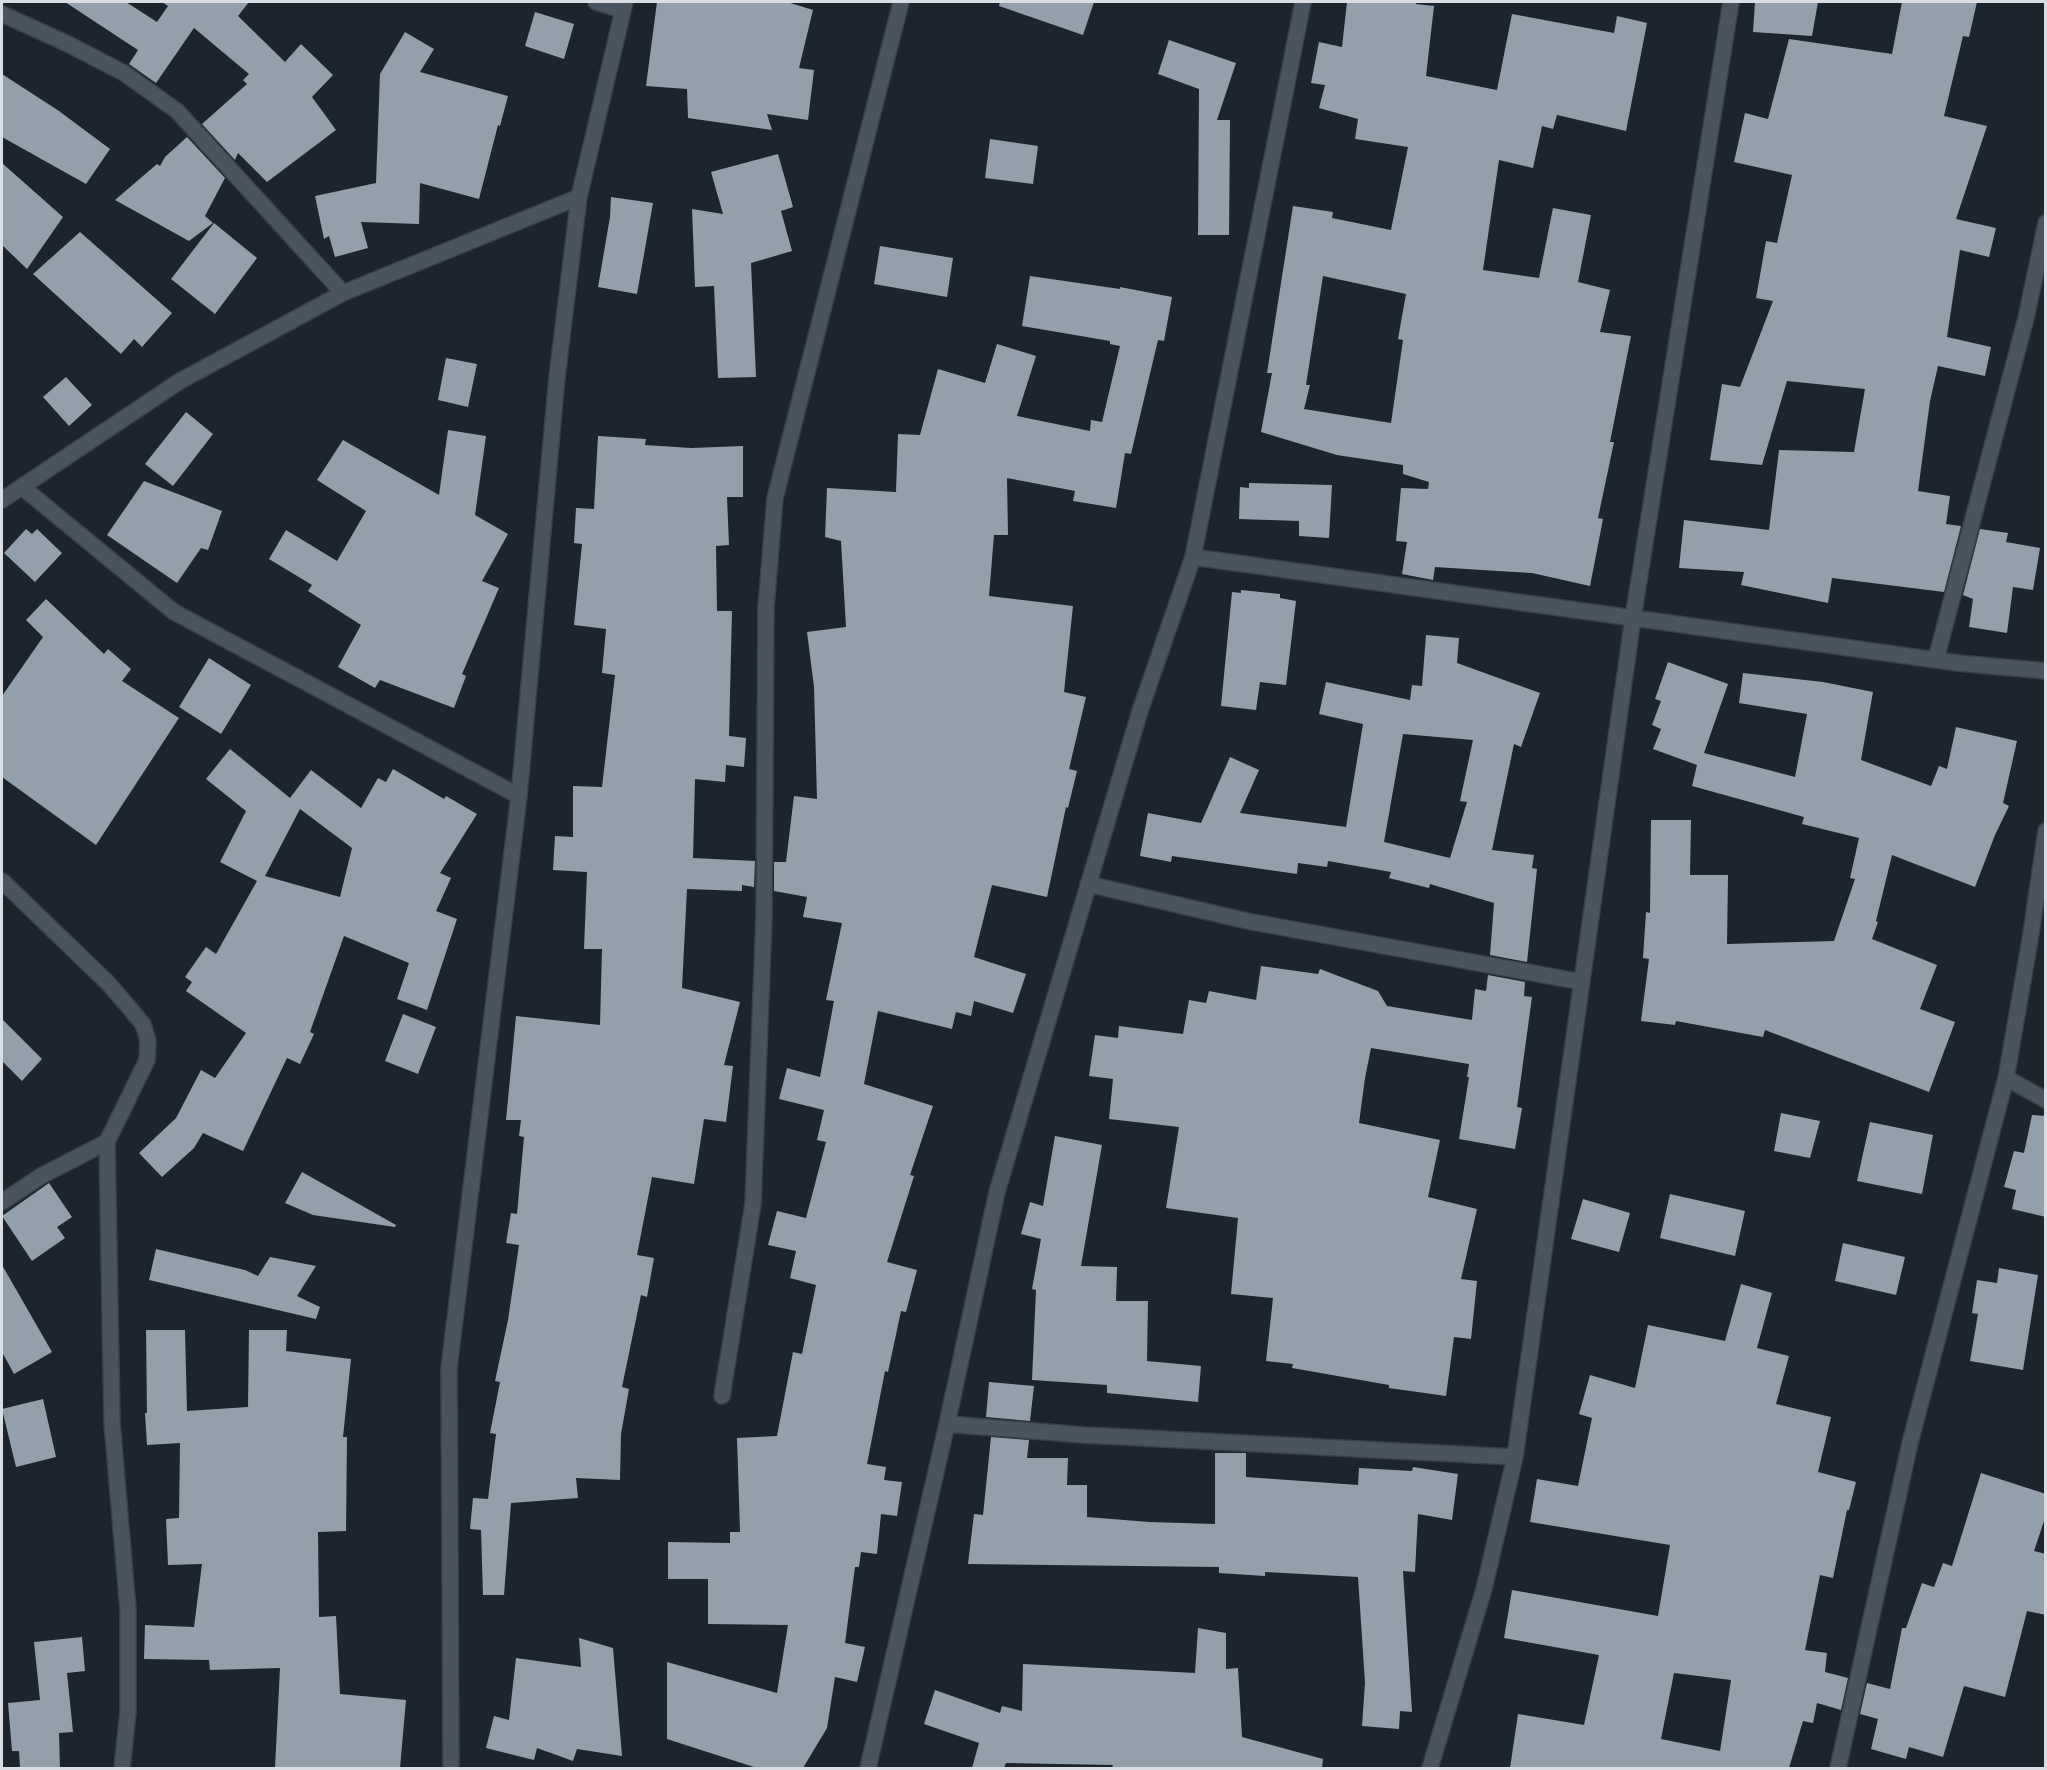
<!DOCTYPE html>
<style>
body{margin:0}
#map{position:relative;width:2047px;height:1770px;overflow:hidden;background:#1c252e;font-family:"Alegreya Sans",sans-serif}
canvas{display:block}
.frame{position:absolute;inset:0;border:3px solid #d8dee4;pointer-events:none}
</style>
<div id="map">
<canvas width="2047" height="1770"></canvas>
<div class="frame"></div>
</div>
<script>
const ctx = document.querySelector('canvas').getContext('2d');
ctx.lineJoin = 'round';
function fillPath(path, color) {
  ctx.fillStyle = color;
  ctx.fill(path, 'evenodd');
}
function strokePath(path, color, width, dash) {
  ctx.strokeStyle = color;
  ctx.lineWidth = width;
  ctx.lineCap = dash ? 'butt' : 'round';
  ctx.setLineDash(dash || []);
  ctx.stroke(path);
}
fillPath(new Path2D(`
 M 65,2 L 126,2 L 157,22 L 168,6 L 162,2 L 249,2 L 238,16 L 285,62 L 301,44 L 333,75 L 312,97 L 336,130 L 267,182 L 238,153 L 235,160 L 202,124 L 247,84 L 243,80 L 249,74 L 194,28 L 156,83 L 129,64 L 138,50 Z
 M 657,2 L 787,2 L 813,10 L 799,68 L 814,70 L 808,120 L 767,114 L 772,130 L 688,118 L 687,89 L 646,86 Z
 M 1000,2 L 1094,2 L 1083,35 L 999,6 Z
 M 1347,2 L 1416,2 L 1416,4 L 1434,6 L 1426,76 L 1497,90 L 1512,14 L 1614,33 L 1617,16 L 1647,23 L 1626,131 L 1557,115 L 1553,129 L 1542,126 L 1533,168 L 1499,160 L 1483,270 L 1539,278 L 1553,208 L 1591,215 L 1578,282 L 1610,290 L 1600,332 L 1631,336 L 1610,442 L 1614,442 L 1598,518 L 1603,519 L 1590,586 L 1532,573 L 1498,571 L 1435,567 L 1433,580 L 1402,574 L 1407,542 L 1396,541 L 1401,488 L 1428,489 L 1429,482 L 1403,474 L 1403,465 L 1337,455 L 1261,432 L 1272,373 L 1267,373 L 1293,206 L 1333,212 L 1332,218 L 1391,230 L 1408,147 L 1355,139 L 1358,119 L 1319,108 L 1325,85 L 1311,83 L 1319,42 L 1342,47 ZM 1323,276 L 1406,294 L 1398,339 L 1403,340 L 1391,423 L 1304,409 L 1310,385 L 1306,385 Z
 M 1755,2 L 1818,2 L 1812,36 L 1753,32 Z
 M 1902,2 L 1977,2 L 1969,37 L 1963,36 L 1944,116 L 1987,126 L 1956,219 L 1996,228 L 1989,257 L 1960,250 L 1947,337 L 1991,347 L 1985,376 L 1938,366 L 1930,401 L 1918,491 L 1950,496 L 1946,524 L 1961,526 L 1944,592 L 1832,578 L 1828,603 L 1741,585 L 1744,572 L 1679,568 L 1684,520 L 1769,530 L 1779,450 L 1854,452 L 1865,389 L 1787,381 L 1762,465 L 1710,460 L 1722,384 L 1740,387 L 1773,301 L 1756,298 L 1766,241 L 1777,243 L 1792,175 L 1734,162 L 1745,113 L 1768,119 L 1789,39 L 1892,54 Z
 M 535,12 L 574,24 L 564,59 L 525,46 Z
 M 405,32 L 434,49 L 420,72 L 508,96 L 500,126 L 498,125 L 479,199 L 420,183 L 419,224 L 361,222 L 368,248 L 335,257 L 329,236 L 324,239 L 315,196 L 376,183 L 380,74 Z
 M 1169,40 L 1236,63 L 1217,120 L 1230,120 L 1229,235 L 1198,235 L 1199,89 L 1158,74 Z
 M 2,74 L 59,111 L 110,149 L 86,184 L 2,137 Z
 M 187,137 L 225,178 L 205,216 L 213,223 L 189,241 L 115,200 L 157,164 L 160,166 L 165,157 Z
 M 990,139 L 1038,146 L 1033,184 L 985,178 Z
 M 778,154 L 793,207 L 781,211 L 792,251 L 751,263 L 756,377 L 718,378 L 714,286 L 695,287 L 692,209 L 723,214 L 711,172 Z
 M 2,163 L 63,217 L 27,269 L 2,245 Z
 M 611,197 L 653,203 L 637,294 L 598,287 L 610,217 Z
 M 214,223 L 257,258 L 215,314 L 171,279 Z
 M 80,232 L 172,313 L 142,347 L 134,339 L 121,354 L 33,274 Z
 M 880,246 L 953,258 L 947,297 L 874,284 Z
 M 1030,276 L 1120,289 L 1120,287 L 1172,297 L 1164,341 L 1158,340 L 1131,454 L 1125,453 L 1116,508 L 1073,501 L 1075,491 L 1007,478 L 1008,535 L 994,535 L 989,596 L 1073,606 L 1064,692 L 1086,697 L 1069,769 L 1077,771 L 1068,808 L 1066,807 L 1047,897 L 992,885 L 974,957 L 1026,974 L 1013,1013 L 974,1001 L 971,1016 L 956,1012 L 952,1029 L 878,1011 L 864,1084 L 933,1106 L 910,1175 L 914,1176 L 887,1262 L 917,1270 L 906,1312 L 901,1311 L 888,1372 L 885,1371 L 867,1464 L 886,1467 L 884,1480 L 902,1482 L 897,1516 L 881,1514 L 877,1554 L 861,1552 L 859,1567 L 855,1567 L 845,1643 L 865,1647 L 857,1682 L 835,1677 L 827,1728 L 803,1768 L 757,1768 L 667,1739 L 667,1662 L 777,1693 L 788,1625 L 708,1624 L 708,1579 L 668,1579 L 668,1542 L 730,1543 L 730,1532 L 740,1532 L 737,1438 L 777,1436 L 793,1352 L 802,1354 L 816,1285 L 790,1278 L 796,1251 L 768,1245 L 777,1211 L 806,1218 L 826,1142 L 817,1140 L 824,1110 L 779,1099 L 787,1068 L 820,1077 L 834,1001 L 826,1000 L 842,923 L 803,917 L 807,897 L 774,891 L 774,862 L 786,862 L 794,796 L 817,799 L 814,687 L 807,632 L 846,627 L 841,541 L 825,537 L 827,488 L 896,492 L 898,434 L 920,435 L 938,369 L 985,383 L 997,344 L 1036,356 L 1017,416 L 1090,431 L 1091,420 L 1102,422 L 1120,346 L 1110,344 L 1110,341 L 1022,326 Z
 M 446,358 L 477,364 L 468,407 L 438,400 Z
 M 66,377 L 92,405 L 69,426 L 43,397 Z
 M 186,412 L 213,434 L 173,486 L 145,464 Z
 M 448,430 L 486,436 L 475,515 L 508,534 L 482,581 L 499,588 L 462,674 L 466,676 L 454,708 L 380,680 L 375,688 L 338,667 L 361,625 L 308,591 L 312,585 L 269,559 L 286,530 L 337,561 L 366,511 L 317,480 L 343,440 L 439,495 Z
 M 598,436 L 646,439 L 645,445 L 691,448 L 743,446 L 743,497 L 727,497 L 729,545 L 716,546 L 717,611 L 732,611 L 729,736 L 746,738 L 744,767 L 726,765 L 725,782 L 695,779 L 693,858 L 755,861 L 754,887 L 742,885 L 742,891 L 687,889 L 682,988 L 740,1002 L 724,1065 L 733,1066 L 726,1122 L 704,1119 L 694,1184 L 652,1177 L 637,1255 L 654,1258 L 647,1297 L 641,1295 L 622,1387 L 629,1389 L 621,1434 L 620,1480 L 576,1478 L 578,1498 L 511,1503 L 504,1595 L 483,1595 L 481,1530 L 470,1529 L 473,1498 L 488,1499 L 496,1434 L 490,1433 L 500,1382 L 495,1381 L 508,1320 L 519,1245 L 506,1243 L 511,1213 L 517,1214 L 524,1137 L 519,1136 L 521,1120 L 506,1120 L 516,1016 L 600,1025 L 602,949 L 584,949 L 587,872 L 553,870 L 555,836 L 573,837 L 573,786 L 602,787 L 615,675 L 602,673 L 606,629 L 574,625 L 582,544 L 574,543 L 576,508 L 594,509 Z
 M 144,481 L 222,511 L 208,550 L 201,548 L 177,583 L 107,535 Z
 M 1249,483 L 1332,485 L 1329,538 L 1299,536 L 1299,521 L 1239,519 L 1240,487 L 1249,488 Z
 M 26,529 L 32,534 L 37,529 L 62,553 L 35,582 L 4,553 Z
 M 1980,529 L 2008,533 L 2006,542 L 2040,548 L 2033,590 L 2013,587 L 2007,633 L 1969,627 L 1973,599 L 1963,595 Z
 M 1241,590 L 1280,594 L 1280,598 L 1296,601 L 1286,685 L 1260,682 L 1256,710 L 1221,706 L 1232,592 L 1241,593 Z
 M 46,599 L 104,654 L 108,649 L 131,669 L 122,681 L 179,718 L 96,845 L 2,777 L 2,696 L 43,637 L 26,620 Z
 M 1426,635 L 1459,638 L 1457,663 L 1540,693 L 1521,747 L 1514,744 L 1492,850 L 1534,855 L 1532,868 L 1537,869 L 1527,962 L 1490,955 L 1494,903 L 1430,884 L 1429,888 L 1389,878 L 1391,872 L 1328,861 L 1327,867 L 1298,863 L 1297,874 L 1172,856 L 1171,862 L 1140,856 L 1148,813 L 1201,823 L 1230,757 L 1259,770 L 1240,813 L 1346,827 L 1363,724 L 1319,714 L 1326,682 L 1410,700 L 1412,685 L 1422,686 ZM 1403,734 L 1473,740 L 1460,801 L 1467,802 L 1450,858 L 1384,842 Z
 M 209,658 L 251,685 L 221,734 L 179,707 Z
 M 1668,662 L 1728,684 L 1704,753 L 1795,777 L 1807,714 L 1739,703 L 1743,673 L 1823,682 L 1873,692 L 1861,760 L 1931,786 L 1939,766 L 1947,769 L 1956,727 L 2017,741 L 2003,803 L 2009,806 L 1995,835 L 1975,887 L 1892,855 L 1876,921 L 1878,922 L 1872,939 L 1937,965 L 1920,1009 L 1955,1022 L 1929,1092 L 1765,1030 L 1763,1037 L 1676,1021 L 1675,1025 L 1641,1021 L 1649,959 L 1643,958 L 1646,912 L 1650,913 L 1651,820 L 1691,820 L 1690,875 L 1728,875 L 1727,944 L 1834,941 L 1855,879 L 1850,878 L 1859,838 L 1802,824 L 1804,817 L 1692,786 L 1697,765 L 1653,749 L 1661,729 L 1652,725 L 1661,701 L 1655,699 Z
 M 230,749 L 290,798 L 311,770 L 361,808 L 378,778 L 386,782 L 393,769 L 444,799 L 446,796 L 477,814 L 440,873 L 451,878 L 436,911 L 457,919 L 427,1010 L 397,999 L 409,963 L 344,936 L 310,1032 L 314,1034 L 300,1064 L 287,1058 L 243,1151 L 203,1133 L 194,1148 L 162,1177 L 139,1153 L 176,1118 L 201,1070 L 215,1078 L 246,1033 L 186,991 L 192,982 L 185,977 L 206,947 L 216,954 L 257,881 L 220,862 L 246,811 L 206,779 ZM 300,809 L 352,848 L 340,897 L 265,876 Z
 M 1261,966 L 1318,974 L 1320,969 L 1378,991 L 1387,1006 L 1472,1020 L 1475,989 L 1486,991 L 1488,975 L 1525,982 L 1524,996 L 1532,997 L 1517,1107 L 1522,1108 L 1515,1149 L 1459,1139 L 1469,1077 L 1467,1077 L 1469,1064 L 1371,1048 L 1365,1078 L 1359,1123 L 1440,1140 L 1428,1197 L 1477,1209 L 1461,1279 L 1477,1281 L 1471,1339 L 1454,1337 L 1446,1396 L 1389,1388 L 1389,1385 L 1292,1368 L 1293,1364 L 1266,1361 L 1273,1298 L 1231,1294 L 1238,1218 L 1166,1208 L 1179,1127 L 1109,1119 L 1113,1079 L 1089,1076 L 1095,1035 L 1118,1038 L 1119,1026 L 1183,1034 L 1189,1000 L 1206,1003 L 1209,991 L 1256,1000 Z
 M 403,1014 L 436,1027 L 418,1074 L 385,1061 Z
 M 2,1019 L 42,1059 L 22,1081 L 2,1061 Z
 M 1781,1113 L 1820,1121 L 1810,1158 L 1774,1151 Z
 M 2032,1115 L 2046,1116 L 2046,1217 L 2012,1209 L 2016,1190 L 2004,1187 L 2014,1151 L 2024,1153 Z
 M 1870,1122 L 1933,1135 L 1922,1194 L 1857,1181 Z
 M 1055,1136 L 1102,1145 L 1081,1266 L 1117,1267 L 1116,1301 L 1148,1301 L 1147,1361 L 1201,1366 L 1198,1402 L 1107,1393 L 1107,1385 L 1032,1380 L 1036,1290 L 1032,1289 L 1041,1239 L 1021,1234 L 1030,1202 L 1043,1206 Z
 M 302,1172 L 396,1225 L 395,1227 L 313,1215 L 285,1203 Z
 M 49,1183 L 72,1217 L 57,1227 L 65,1238 L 32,1261 L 2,1216 Z
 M 1670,1194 L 1745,1211 L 1735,1256 L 1660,1238 Z
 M 1583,1199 L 1630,1213 L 1619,1252 L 1571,1239 Z
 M 1843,1243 L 1905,1257 L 1896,1295 L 1835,1281 Z
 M 156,1249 L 245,1270 L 258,1276 L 270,1257 L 316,1266 L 297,1296 L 320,1307 L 316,1319 L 149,1280 Z
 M 2,1265 L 52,1352 L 14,1374 L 2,1352 Z
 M 1999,1268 L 2038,1275 L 2023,1370 L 1970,1361 L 1978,1314 L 1972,1313 L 1977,1280 L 1997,1283 Z
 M 1741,1284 L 1772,1293 L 1757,1348 L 1789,1356 L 1776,1404 L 1831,1417 L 1818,1472 L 1856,1482 L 1849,1510 L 1847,1510 L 1833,1578 L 1820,1575 L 1805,1650 L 1827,1653 L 1825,1672 L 1848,1678 L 1841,1710 L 1817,1703 L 1813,1723 L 1803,1721 L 1789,1768 L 1510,1768 L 1518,1714 L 1584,1725 L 1599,1655 L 1504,1638 L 1512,1590 L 1658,1616 L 1670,1545 L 1530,1522 L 1537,1479 L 1578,1486 L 1592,1418 L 1579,1414 L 1590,1375 L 1635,1388 L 1648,1325 L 1725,1341 ZM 1674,1673 L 1731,1680 L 1720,1751 L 1661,1739 Z
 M 146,1330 L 185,1330 L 187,1411 L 248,1407 L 249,1330 L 287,1330 L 286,1351 L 351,1359 L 343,1437 L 347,1437 L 346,1531 L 318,1532 L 319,1617 L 336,1616 L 340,1694 L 406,1700 L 400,1768 L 275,1768 L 280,1668 L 210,1670 L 209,1660 L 144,1659 L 145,1625 L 194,1627 L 202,1564 L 168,1565 L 166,1519 L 179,1518 L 180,1443 L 147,1445 L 145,1413 L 147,1413 Z
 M 989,1382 L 1034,1386 L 1030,1421 L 986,1417 Z
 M 43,1399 L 56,1457 L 16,1467 L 2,1409 Z
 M 991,1437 L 1029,1440 L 1027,1458 L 1068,1458 L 1067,1485 L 1087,1485 L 1087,1517 L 1149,1522 L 1215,1524 L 1215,1453 L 1246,1453 L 1246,1477 L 1358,1485 L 1359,1468 L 1412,1471 L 1413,1467 L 1458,1474 L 1452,1520 L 1418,1514 L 1415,1572 L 1403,1571 L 1412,1712 L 1400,1711 L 1399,1729 L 1362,1726 L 1365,1683 L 1358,1577 L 1265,1572 L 1265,1576 L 1219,1573 L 1219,1567 L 968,1564 L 974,1514 L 983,1515 Z
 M 1981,1473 L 2046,1494 L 2046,1515 L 2034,1551 L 2046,1554 L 2046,1615 L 2027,1611 L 2005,1697 L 1964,1686 L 1943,1757 L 1909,1747 L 1906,1759 L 1871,1749 L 1878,1719 L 1860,1714 L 1867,1683 L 1890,1689 L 1902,1628 L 1906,1628 L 1922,1583 L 1934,1587 L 1943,1563 L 1952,1566 Z
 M 1198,1628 L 1226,1633 L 1226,1669 L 1238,1668 L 1242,1737 L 1323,1759 L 1322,1768 L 1112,1768 L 1113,1765 L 1006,1763 L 1004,1768 L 972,1768 L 979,1743 L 924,1724 L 935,1690 L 1000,1713 L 1002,1706 L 1022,1711 L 1023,1664 L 1195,1673 Z
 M 82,1637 L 85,1671 L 67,1673 L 73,1732 L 59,1733 L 60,1768 L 20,1768 L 19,1751 L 12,1751 L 8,1703 L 40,1700 L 34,1642 Z
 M 579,1638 L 613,1648 L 622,1756 L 577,1749 L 573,1761 L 537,1748 L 534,1760 L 486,1748 L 494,1716 L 509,1720 L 516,1658 L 581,1667 Z`), '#949fac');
const minor = new Path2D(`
 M 596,2 L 623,10
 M 2,14 L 66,43 L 124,73 L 177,111 L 343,293
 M 22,487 L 174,612 L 519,796
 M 2,500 L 180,381 L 343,293 L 579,197
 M 1193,557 L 1958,663 L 2046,671
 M 1936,659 L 2026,318 L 2046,223
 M 2,881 L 108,983 L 143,1024 L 148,1041 L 147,1060 L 107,1142 L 112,1422 L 128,1610 L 128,1712 L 122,1768
 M 1088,884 L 1247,921 L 1582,982
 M 2006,1078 L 2030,940 L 2046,831
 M 2,1202 L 41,1176 L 107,1142
 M 722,1396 L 753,1204 L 764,917 L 766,607 L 775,498 L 901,2
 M 947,1424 L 1084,1435 L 1515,1457
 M 451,1768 L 449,1368 L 519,796 L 557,377 L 579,197 L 625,2
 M 868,1768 L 947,1424 L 997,1192 L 1140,711 L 1193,557 L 1303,2
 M 1430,1768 L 1484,1589 L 1515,1457 L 1633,618 L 1731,2
 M 1838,1768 L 1910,1443 L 2006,1078 L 2046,1100`);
strokePath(minor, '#384047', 18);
strokePath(minor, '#4a545f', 15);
</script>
